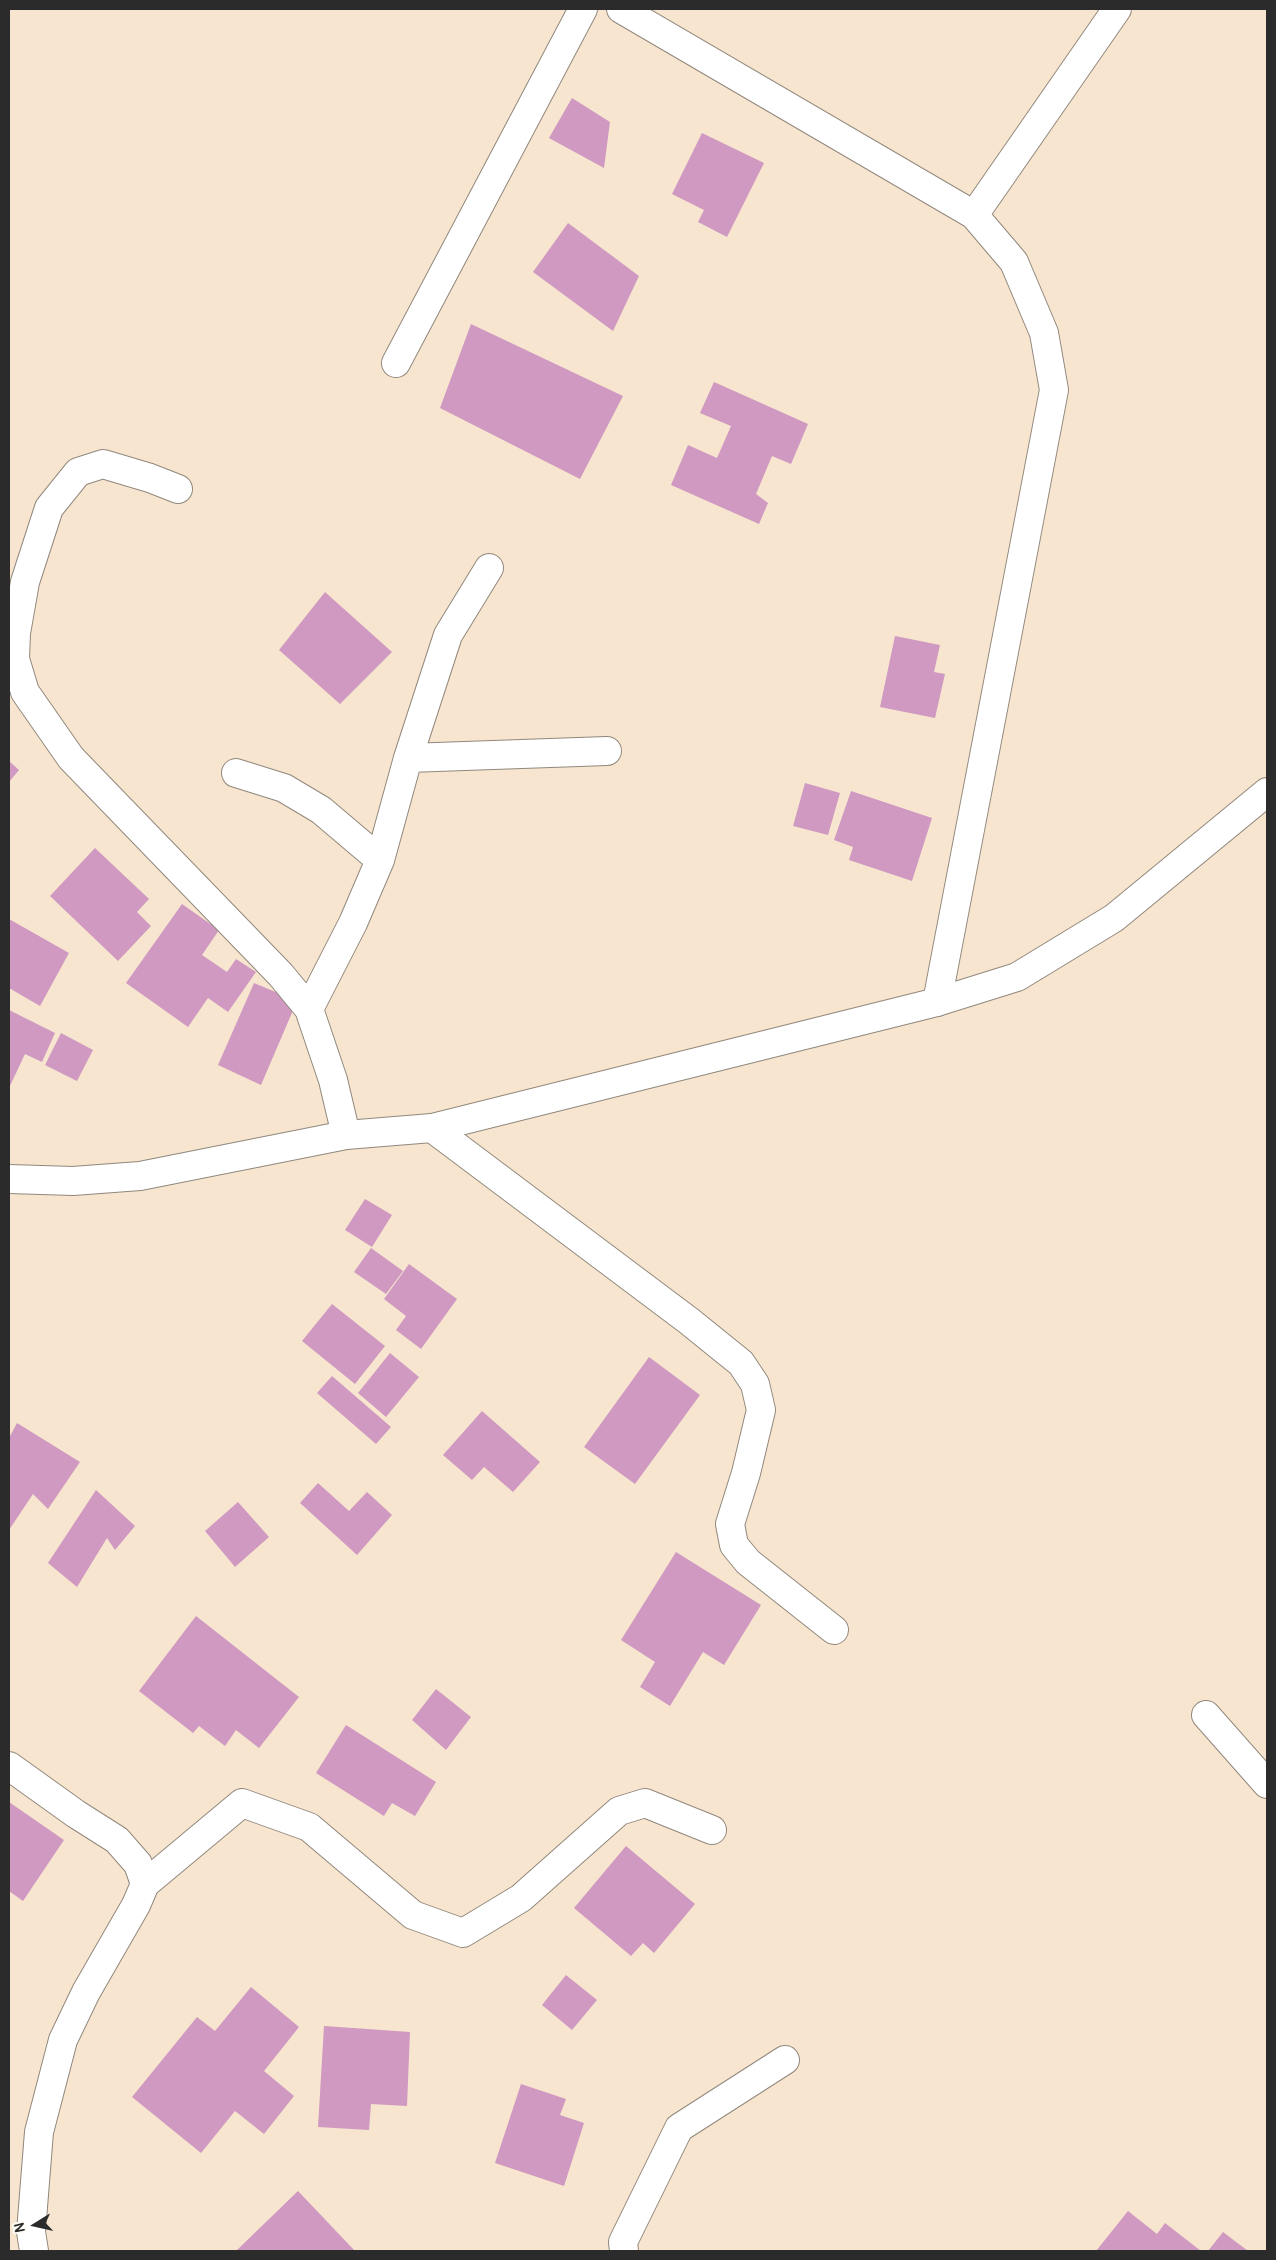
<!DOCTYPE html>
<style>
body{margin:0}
#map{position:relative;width:1276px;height:2260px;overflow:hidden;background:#f7e5cf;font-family:Pangolin,sans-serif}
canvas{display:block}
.frame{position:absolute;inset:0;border:10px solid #2b2b2b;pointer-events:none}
.north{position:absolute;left:10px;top:2200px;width:50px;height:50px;-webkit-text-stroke:4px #fdfcf7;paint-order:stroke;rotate:260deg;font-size:14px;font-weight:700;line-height:20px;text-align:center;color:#2b2b2b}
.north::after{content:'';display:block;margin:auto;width:18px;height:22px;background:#2b2b2b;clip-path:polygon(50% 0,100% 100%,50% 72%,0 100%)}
</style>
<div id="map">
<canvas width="1276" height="2260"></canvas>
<div class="frame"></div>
<div class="north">N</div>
</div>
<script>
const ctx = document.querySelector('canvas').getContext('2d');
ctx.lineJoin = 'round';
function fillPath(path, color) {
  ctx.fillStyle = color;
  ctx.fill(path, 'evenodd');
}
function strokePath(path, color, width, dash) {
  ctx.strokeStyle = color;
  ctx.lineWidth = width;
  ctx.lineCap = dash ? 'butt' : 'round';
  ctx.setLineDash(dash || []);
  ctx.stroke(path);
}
fillPath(new Path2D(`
 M 572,98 L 610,122 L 604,168 L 549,138 Z
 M 702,133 L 764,163 L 727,237 L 698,222 L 704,210 L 672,194 Z
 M 568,223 L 639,276 L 613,331 L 533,272 Z
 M 471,324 L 623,396 L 580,479 L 440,408 Z
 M 714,382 L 808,424 L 791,464 L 772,456 L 756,494 L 768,503 L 759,524 L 671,485 L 688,445 L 717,458 L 731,426 L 700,413 Z
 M 325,592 L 392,652 L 340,704 L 279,650 Z
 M 895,636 L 940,645 L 934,672 L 945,674 L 935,718 L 880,707 Z
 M 9,761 L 19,770 L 9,782 Z
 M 805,783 L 840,793 L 828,835 L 793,826 Z
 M 851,791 L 932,818 L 912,881 L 849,860 L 853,847 L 834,840 Z
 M 95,848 L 149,899 L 137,912 L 151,926 L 118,961 L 50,896 Z
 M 182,904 L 219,930 L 202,955 L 227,972 L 236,959 L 256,972 L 228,1012 L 208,998 L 188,1027 L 126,983 Z
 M 9,919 L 69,953 L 40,1006 L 9,988 Z
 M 254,983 L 297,1001 L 261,1085 L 218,1065 Z
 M 9,1010 L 55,1033 L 42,1062 L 25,1054 L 9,1088 Z
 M 61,1033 L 93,1050 L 77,1081 L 45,1065 Z
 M 365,1199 L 392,1215 L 372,1247 L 345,1230 Z
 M 371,1248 L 403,1271 L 386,1294 L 354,1272 Z
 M 409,1264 L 457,1299 L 421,1349 L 396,1330 L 406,1316 L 384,1299 Z
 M 332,1304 L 385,1346 L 355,1384 L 302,1341 Z
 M 390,1353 L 419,1377 L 386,1417 L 358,1393 Z
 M 649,1357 L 700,1395 L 635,1484 L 584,1447 Z
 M 332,1376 L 391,1427 L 376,1444 L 317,1393 Z
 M 482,1411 L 540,1462 L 513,1492 L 484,1467 L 472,1480 L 443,1455 Z
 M 17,1423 L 80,1462 L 48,1509 L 33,1494 L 9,1530 L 9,1438 Z
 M 318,1483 L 349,1511 L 367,1492 L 392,1515 L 357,1555 L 300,1503 Z
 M 96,1490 L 135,1526 L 115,1550 L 107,1538 L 77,1587 L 48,1563 Z
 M 238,1502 L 269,1537 L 235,1567 L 205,1531 Z
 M 676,1552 L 761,1605 L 724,1665 L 703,1652 L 670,1706 L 640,1687 L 655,1662 L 621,1640 Z
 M 196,1616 L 299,1697 L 259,1748 L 236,1730 L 225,1746 L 199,1726 L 193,1733 L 139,1691 Z
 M 436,1689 L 471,1717 L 446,1750 L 412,1720 Z
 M 346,1725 L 436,1782 L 415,1816 L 392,1803 L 384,1816 L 316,1773 Z
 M 9,1802 L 64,1840 L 23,1901 L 9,1891 Z
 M 626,1846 L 695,1904 L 654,1953 L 643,1943 L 631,1956 L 574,1908 Z
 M 566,1975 L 597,2000 L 572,2030 L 542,2005 Z
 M 251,1987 L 299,2027 L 264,2071 L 294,2096 L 264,2134 L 235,2111 L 201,2153 L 132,2097 L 197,2017 L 215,2031 Z
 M 324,2026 L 410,2032 L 407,2106 L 371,2104 L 369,2130 L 318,2127 Z
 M 521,2084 L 566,2099 L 560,2115 L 584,2123 L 564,2186 L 495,2163 Z
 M 298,2191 L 355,2251 L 236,2251 Z
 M 1128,2211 L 1157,2234 L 1165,2223 L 1201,2251 L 1096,2251 Z
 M 1223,2232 L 1248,2251 L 1208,2251 Z`), '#cf99c1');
const street = new Path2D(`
 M 621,9 L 974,215 L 1014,262 L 1044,333 L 1054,390 L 937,1002
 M 974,215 L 1117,9
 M 396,363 L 583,9
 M 178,489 L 150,478 L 103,464 L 78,472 L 49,508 L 25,582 L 16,633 L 15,659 L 25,692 L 71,758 L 281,975 L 309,1009 L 333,1080 L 346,1135
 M 408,758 L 607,751
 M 236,773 L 284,788 L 321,810 L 380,860
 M 309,1009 L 353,923 L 380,860 L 408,758 L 448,635 L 489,568
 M 432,1128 L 689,1321 L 741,1363 L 755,1384 L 761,1410 L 746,1473 L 730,1524 L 734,1545 L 748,1562 L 834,1630
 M 1206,1715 L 1267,1784
 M 9,1766 L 76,1814 L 117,1840 L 138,1864 L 145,1884 L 136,1905 L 86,1992 L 63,2040 L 39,2132 L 31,2232 L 34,2251
 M 145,1884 L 242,1803 L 309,1827 L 413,1915 L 463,1933 L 521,1898 L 619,1811 L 645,1803 L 712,1830
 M 624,2251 L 623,2242 L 679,2128 L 785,2060`);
const secondary = new Path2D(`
 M 9,1179 L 73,1181 L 140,1176 L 346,1135 L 432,1128 L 937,1002 L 1017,977 L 1114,918 L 1267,792`);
strokePath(street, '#91887d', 30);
strokePath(secondary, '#91887d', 30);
strokePath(street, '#fff', 28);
strokePath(secondary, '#fff', 28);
</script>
